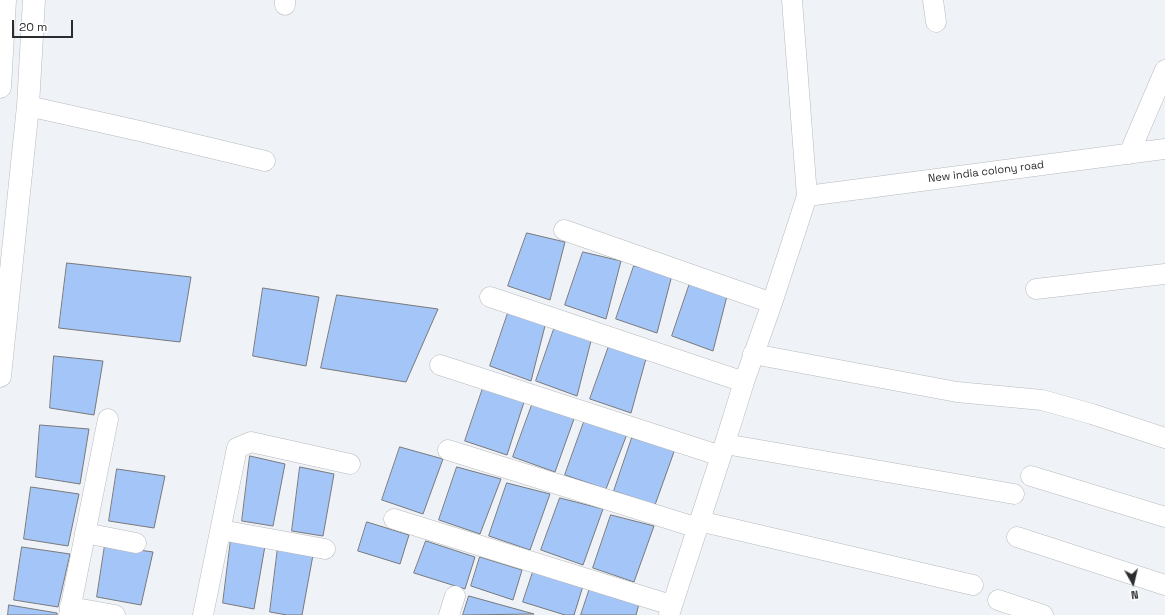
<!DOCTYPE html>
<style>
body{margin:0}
#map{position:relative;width:1165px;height:615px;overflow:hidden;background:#eff2f6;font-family:"Space Grotesk",sans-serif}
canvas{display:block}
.north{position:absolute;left:1113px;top:563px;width:40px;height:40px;-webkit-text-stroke:3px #fff;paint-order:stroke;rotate:172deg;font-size:11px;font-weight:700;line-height:16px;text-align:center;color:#2b2c2e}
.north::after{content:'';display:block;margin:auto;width:14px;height:18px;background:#2b2c2e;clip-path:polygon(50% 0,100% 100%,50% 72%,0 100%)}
.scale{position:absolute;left:12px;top:20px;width:61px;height:18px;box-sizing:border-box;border:2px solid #2b2c2e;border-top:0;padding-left:5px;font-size:12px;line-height:14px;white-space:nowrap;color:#2b2c2e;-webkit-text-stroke:3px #fff;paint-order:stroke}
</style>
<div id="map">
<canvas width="1165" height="615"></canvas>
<div class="north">N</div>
<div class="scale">20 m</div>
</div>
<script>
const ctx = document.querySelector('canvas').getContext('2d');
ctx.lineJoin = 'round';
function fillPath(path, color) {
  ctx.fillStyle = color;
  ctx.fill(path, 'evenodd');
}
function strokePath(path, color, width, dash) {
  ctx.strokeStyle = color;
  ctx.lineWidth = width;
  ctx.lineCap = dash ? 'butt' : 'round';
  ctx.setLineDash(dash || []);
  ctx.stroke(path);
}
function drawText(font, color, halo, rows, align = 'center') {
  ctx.font = font + ' "Space Grotesk",sans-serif';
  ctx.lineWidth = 3;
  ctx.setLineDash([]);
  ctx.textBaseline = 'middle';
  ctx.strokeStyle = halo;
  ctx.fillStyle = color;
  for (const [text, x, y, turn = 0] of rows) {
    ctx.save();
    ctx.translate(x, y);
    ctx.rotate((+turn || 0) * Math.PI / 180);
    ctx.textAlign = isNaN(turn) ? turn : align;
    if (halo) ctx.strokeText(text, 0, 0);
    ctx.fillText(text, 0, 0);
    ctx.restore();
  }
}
const building = new Path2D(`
 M 527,233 L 565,242 L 550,300 L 508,286 Z
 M 583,252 L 621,261 L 606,319 L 565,305 Z
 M 67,263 L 191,277 L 180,342 L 59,328 Z
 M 634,266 L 672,275 L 657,333 L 616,319 Z
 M 690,283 L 728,292 L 713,351 L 672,336 Z
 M 263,288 L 319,297 L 306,366 L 253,356 Z
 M 337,295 L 438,309 L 406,382 L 321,368 Z
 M 508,313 L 546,322 L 531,381 L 490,366 Z
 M 554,329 L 592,337 L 577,396 L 536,381 Z
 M 609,346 L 647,355 L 631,413 L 590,399 Z
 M 54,356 L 103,361 L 94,415 L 50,408 Z
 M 483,388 L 524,402 L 507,455 L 465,441 Z
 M 532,405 L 575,416 L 555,472 L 513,457 Z
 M 584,422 L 627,434 L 606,489 L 565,475 Z
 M 40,425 L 89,429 L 80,484 L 36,477 Z
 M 632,438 L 675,449 L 655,505 L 614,491 Z
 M 400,447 L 443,459 L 423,514 L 382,500 Z
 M 250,456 L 285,464 L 273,526 L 242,521 Z
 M 300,467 L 334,474 L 323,536 L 292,531 Z
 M 457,467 L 501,479 L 480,534 L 439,520 Z
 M 117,469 L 165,476 L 154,528 L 109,521 Z
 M 507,483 L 550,494 L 530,550 L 489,536 Z
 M 31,487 L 79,494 L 68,546 L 24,539 Z
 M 560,498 L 603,509 L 583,565 L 541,550 Z
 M 611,515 L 654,526 L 634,582 L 593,568 Z
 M 367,522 L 409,535 L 400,564 L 358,551 Z
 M 231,539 L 265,546 L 254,609 L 223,603 Z
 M 426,541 L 475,557 L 465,589 L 414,573 Z
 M 105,545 L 153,552 L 141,605 L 97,597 Z
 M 22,547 L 70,554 L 58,607 L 14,600 Z
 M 278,547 L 313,555 L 302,615 L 287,615 L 270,612 Z
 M 480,557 L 522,570 L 513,600 L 471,586 Z
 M 534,569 L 583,586 L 574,615 L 565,615 L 523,602 Z
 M 590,588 L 639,604 L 636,615 L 581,615 Z
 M 469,596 L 534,614 L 463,615 Z
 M 9,605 L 57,613 L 57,615 L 8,615 Z`);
fillPath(building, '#a4c5f7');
strokePath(building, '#77797c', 1);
const street = new Path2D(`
 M 285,0 L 285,5
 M 933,0 L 936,22
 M 28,106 L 144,132 L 265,161
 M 1129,154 L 1165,70
 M 807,196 L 1165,149
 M 564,230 L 772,303
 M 1036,289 L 1165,274
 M 490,297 L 744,382
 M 753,354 L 957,392 L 1042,400 L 1092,414 L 1165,438
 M 440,365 L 721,456
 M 725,444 L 1014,494
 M 448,450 L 698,528
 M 1031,476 L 1165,517
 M 394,519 L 671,605
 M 699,521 L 973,585
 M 221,530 L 325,549
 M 85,533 L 136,543
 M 1017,537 L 1165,585
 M 998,600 L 1043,615
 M 70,607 L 115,615
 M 69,615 L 108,419
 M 203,615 L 237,448 L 251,442 L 350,464
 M 449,615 L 455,596
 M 669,615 L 721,456 L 744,382 L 772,303 L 807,196 L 792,0`);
const secondary = new Path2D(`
 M 0,87 L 5,0
 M 0,376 L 28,106 L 34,0`);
strokePath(street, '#b7babd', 21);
strokePath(secondary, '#b7babd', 23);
strokePath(street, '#fff', 20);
strokePath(secondary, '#fff', 22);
drawText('11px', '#2b2c2e', '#fff', [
 ["New india colony road",986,172,-7]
]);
</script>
